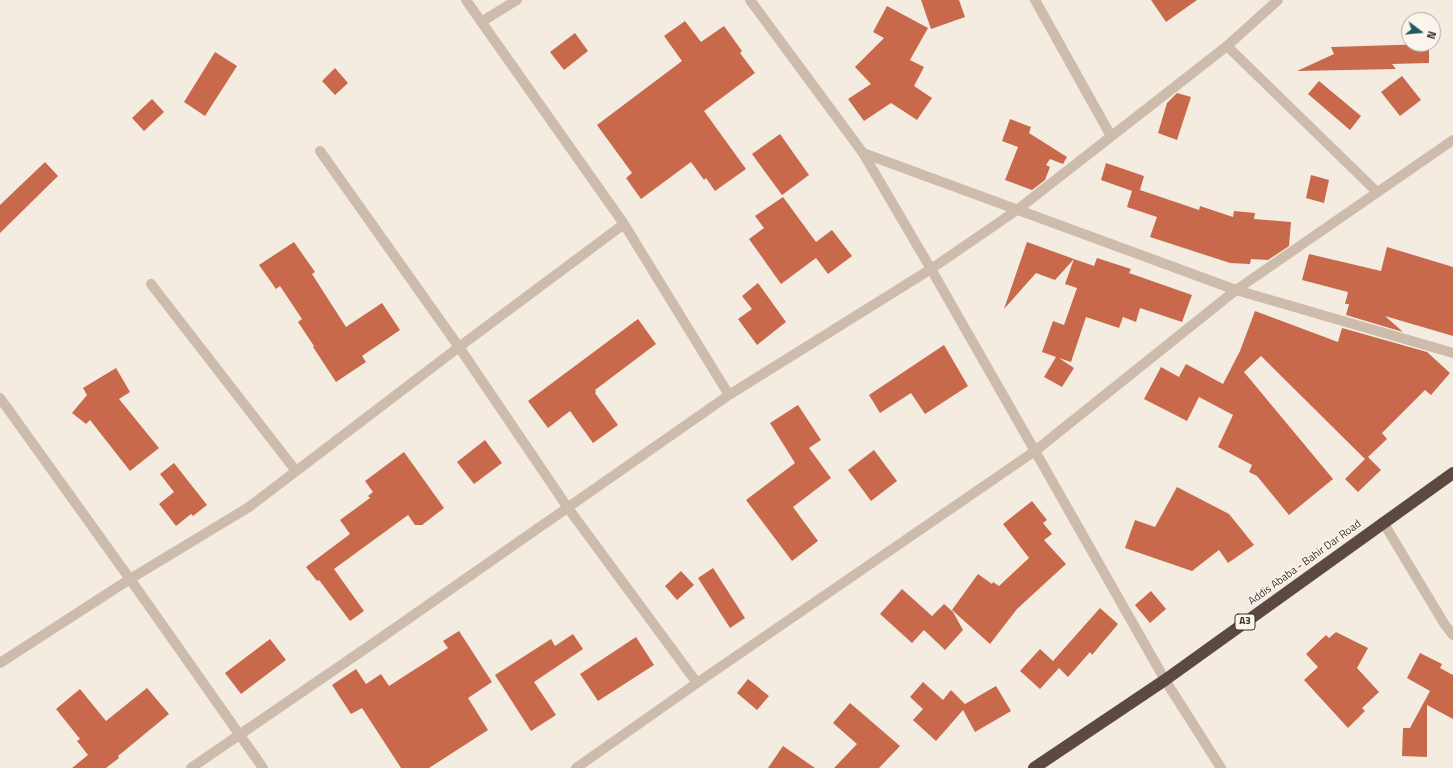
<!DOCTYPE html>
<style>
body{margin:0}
#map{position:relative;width:1453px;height:768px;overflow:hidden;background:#f4ebe1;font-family:"Titillium Web",sans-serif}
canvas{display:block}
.north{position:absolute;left:1401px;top:12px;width:40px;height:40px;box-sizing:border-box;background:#fbf5ee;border:1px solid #aea6a0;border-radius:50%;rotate:106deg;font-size:11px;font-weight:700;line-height:16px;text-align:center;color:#3b302b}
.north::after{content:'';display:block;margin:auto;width:14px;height:18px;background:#1f5a5e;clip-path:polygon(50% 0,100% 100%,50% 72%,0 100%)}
</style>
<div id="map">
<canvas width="1453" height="768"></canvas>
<div class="north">N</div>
</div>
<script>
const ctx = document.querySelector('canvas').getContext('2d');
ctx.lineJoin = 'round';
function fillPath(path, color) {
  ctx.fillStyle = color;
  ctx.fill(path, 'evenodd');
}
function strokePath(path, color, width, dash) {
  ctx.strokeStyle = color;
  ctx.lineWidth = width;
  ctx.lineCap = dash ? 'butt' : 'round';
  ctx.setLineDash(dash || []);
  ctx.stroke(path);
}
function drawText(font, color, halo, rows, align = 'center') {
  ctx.font = font + ' "Titillium Web",sans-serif';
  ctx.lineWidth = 3;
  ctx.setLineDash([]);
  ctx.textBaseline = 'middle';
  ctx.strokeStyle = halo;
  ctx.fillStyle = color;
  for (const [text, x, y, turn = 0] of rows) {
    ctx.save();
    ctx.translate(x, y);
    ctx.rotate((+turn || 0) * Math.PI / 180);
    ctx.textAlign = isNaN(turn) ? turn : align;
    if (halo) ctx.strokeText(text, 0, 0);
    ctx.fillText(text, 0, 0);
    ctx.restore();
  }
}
fillPath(new Path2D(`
 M 921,0 L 959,0 L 965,17 L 931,29 Z
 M 1151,0 L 1197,0 L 1166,22 Z
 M 887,6 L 928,28 L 910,60 L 924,67 L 914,86 L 932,98 L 917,120 L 891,103 L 864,121 L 848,99 L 871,84 L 855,67 L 884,38 L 873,32 Z
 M 685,21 L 701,42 L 724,26 L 742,51 L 740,53 L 755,73 L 704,111 L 746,169 L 715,191 L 706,178 L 704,180 L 691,162 L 641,199 L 626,178 L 632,173 L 597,125 L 682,61 L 664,36 Z
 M 575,33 L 588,51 L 564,70 L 550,52 Z
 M 1429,44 L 1429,63 L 1392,64 L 1396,69 L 1297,71 L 1334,54 L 1331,47 Z
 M 215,52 L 237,66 L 205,116 L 184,102 Z
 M 335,68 L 348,83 L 335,95 L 322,81 Z
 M 1402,76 L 1421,100 L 1400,116 L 1381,92 Z
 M 1319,81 L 1361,116 L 1350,130 L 1308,94 Z
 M 1177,93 L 1191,97 L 1177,140 L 1158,133 L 1167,103 Z
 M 152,99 L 164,112 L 144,131 L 132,118 Z
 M 1010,119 L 1031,127 L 1029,133 L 1067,157 L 1063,164 L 1050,159 L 1046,165 L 1050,167 L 1045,180 L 1032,190 L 1005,180 L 1018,147 L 1002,141 Z
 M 780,134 L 809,175 L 782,195 L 752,154 Z
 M 45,162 L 58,176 L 0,233 L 0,205 Z
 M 1106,163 L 1144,176 L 1140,190 L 1199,210 L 1200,206 L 1233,217 L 1234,211 L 1255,213 L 1254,219 L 1291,222 L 1289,246 L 1268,260 L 1251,259 L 1250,264 L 1230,263 L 1150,237 L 1157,217 L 1127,207 L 1132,191 L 1101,180 Z
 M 1311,175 L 1329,180 L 1324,203 L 1306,198 Z
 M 783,197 L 816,242 L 832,230 L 852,256 L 828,274 L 816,258 L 781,284 L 749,239 L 764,228 L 755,216 Z
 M 294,242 L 315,272 L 312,274 L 346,327 L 382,303 L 400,330 L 362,356 L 366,362 L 336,382 L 313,347 L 314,346 L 298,322 L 302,319 L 280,286 L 276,289 L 259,265 Z
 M 1027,242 L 1074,259 L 1055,280 L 1036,273 L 1004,309 Z
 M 1387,247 L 1453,267 L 1453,336 L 1385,316 L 1403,332 L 1346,315 L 1349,304 L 1345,304 L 1348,292 L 1302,280 L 1309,254 L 1381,271 Z
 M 1097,258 L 1131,269 L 1129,273 L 1192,295 L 1182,322 L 1140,308 L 1136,322 L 1123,317 L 1119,328 L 1086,317 L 1071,362 L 1059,358 L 1074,368 L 1062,387 L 1044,377 L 1056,357 L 1042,352 L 1053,321 L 1064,325 L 1077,288 L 1065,284 L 1074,259 L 1094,266 Z
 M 758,283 L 786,322 L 757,345 L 738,319 L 752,309 L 742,296 Z
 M 1255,311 L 1338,342 L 1342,328 L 1427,352 L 1450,373 L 1431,395 L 1425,390 L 1382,433 L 1387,439 L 1368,457 L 1381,470 L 1358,492 L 1345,479 L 1365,459 L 1261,356 L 1244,372 L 1333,479 L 1289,515 L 1257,476 L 1249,472 L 1252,465 L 1218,447 L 1233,415 L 1199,397 L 1187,421 L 1144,399 L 1161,367 L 1179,377 L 1186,364 L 1223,384 L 1240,351 Z
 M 638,319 L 656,344 L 595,390 L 596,392 L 595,393 L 618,425 L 593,443 L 570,411 L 548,428 L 528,401 Z
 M 944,345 L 968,386 L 925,414 L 911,393 L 880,413 L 869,395 Z
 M 116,368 L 130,392 L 119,399 L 159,448 L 130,471 L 90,420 L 86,424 L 72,413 L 87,395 L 83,388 Z
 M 798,405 L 821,440 L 809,448 L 831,478 L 793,507 L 818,541 L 792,561 L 746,500 L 795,463 L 770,423 Z
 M 485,440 L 502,463 L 474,484 L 457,462 Z
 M 874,450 L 897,481 L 871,501 L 848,470 Z
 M 404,452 L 444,508 L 422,525 L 415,525 L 408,515 L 334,569 L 364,611 L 350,621 L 319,580 L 317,581 L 306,567 L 350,534 L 340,520 L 370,498 L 368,496 L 373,492 L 365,481 Z
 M 174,463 L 207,505 L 193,516 L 191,514 L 176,526 L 159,504 L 174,492 L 160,474 Z
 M 1177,487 L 1229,514 L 1254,545 L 1228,563 L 1219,550 L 1192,571 L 1125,548 L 1135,520 L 1155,527 Z
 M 1032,501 L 1047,520 L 1043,523 L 1052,534 L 1044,540 L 1066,564 L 1017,609 L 990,644 L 952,610 L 978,574 L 992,584 L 993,582 L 999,586 L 1029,558 L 1003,524 Z
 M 713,568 L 745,618 L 730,628 L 698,578 Z
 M 681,571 L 694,585 L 677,600 L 665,586 Z
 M 902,589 L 932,616 L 944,604 L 953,612 L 963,630 L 945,650 L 924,630 L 912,643 L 880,614 Z
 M 1151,591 L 1166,609 L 1150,623 L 1135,605 Z
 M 1100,608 L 1118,624 L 1092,655 L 1090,652 L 1068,677 L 1059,668 L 1040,689 L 1020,671 L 1040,649 L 1053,661 Z
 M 459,631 L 492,682 L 468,698 L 488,730 L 429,768 L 401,768 L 362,708 L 351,714 L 332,685 L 356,669 L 366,684 L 381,674 L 389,686 L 448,648 L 443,641 Z
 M 1336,632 L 1368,648 L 1357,668 L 1379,692 L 1362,708 L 1365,711 L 1348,728 L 1304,680 L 1318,667 L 1306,654 L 1326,635 L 1329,638 Z
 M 573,634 L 583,649 L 534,682 L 556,715 L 531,731 L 495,675 L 551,639 L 555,646 Z
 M 636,637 L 654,665 L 598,701 L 580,674 Z
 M 270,639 L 286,660 L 241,694 L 225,673 Z
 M 1420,653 L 1442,664 L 1440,668 L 1453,675 L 1453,719 L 1427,705 L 1427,757 L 1402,756 L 1403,728 L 1410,728 L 1430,691 L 1407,678 Z
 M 748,679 L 769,696 L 757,710 L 737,693 Z
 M 923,682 L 943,700 L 951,690 L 965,704 L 996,686 L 1011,711 L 975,732 L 963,710 L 936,741 L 913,720 L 923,709 L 910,697 Z
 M 147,688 L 169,714 L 118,756 L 119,758 L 106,768 L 72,768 L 88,755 L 77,741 L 80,739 L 56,709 L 80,689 L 106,721 Z
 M 850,703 L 900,746 L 879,768 L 834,768 L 857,744 L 833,723 Z
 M 783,746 L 815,768 L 768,768 Z`), '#c8694b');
strokePath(new Path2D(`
 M 466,0 L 624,224 L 729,395
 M 750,0 L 863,153 L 931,269 L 1035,451 L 1165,680 L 1221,768
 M 1035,0 L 1111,136
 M 481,22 L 517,0
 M 1227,46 L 1377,192
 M 320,151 L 459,347 L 568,508 L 697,683
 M 863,153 L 1236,290 L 1453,353
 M 151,284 L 296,471
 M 0,398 L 130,579 L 263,768
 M 1383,522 L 1445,625 L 1453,635
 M 0,663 L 130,579 L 249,507 L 459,347 L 624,224
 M 191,768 L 375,642 L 729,395 L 931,269 L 1017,210 L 1227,46 L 1278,0
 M 576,768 L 697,683 L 1035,451 L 1236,290 L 1453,140`), '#cdbbac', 10);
strokePath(new Path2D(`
 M 1034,768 L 1165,680 L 1453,473`), '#5c4a42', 12);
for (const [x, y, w] of [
 [1245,622,20]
]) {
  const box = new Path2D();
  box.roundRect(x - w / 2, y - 8, w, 16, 3);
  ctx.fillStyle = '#fbf5ee';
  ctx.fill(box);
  strokePath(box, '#3b302b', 1);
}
drawText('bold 10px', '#3b302b', null, [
 ["A3",1245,622]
]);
drawText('11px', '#3b302b', '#fbf5ee', [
 ["Addis Ababa - Bahir Dar Road",1305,563,-36]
]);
</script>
